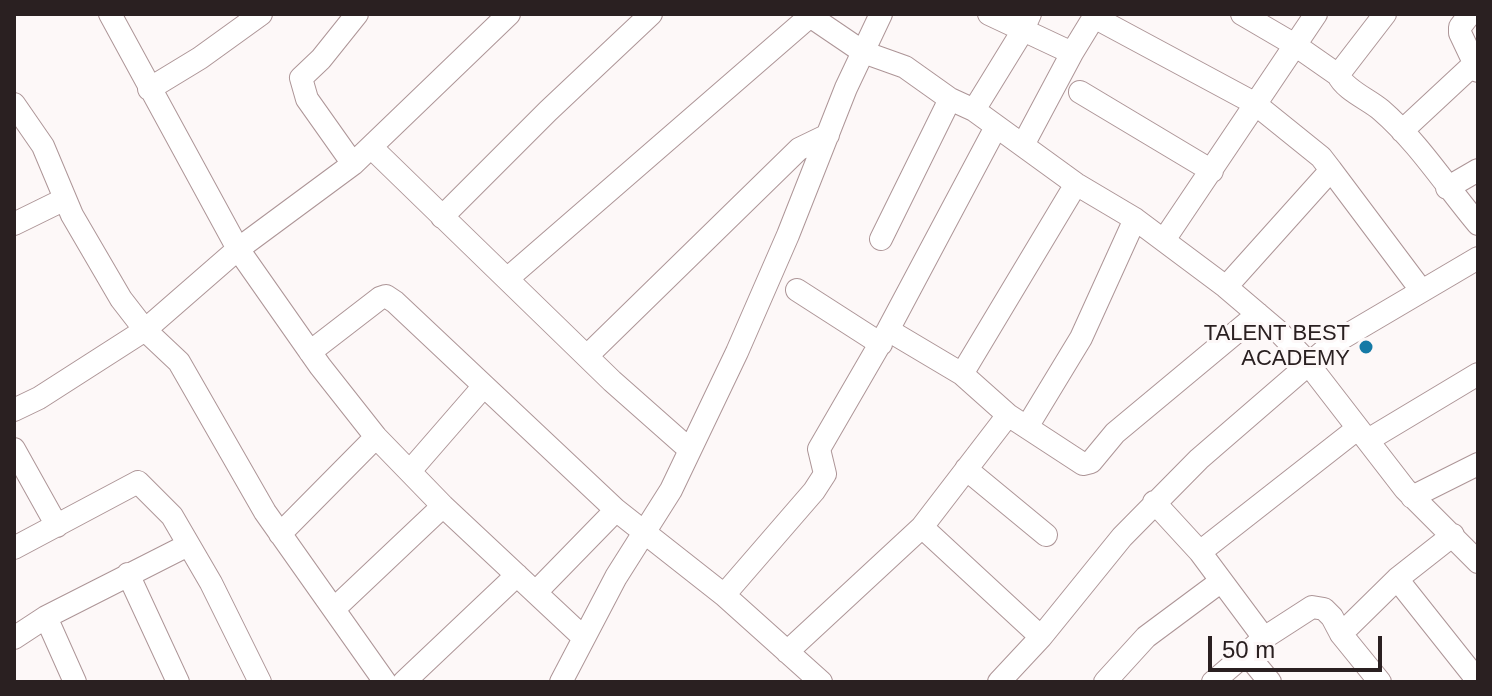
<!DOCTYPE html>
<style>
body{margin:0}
#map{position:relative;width:1492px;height:696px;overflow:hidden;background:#fdf8f8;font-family:Arial,sans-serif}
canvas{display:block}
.frame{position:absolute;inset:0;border:16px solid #2a2021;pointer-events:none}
.scale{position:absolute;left:1208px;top:636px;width:174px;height:36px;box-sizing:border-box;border:4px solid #2a2021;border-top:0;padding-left:10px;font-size:24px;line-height:28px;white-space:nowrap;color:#2a2021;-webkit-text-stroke:6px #fdf8f8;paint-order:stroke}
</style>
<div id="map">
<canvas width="1492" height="696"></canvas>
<div class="frame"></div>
<div class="scale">50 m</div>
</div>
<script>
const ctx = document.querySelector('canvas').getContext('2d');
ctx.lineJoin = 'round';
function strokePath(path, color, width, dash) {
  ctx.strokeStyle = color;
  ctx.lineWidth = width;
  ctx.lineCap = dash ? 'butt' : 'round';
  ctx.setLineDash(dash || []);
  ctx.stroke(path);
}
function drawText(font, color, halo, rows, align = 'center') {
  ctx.font = font + ' Arial,sans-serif';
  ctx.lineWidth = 6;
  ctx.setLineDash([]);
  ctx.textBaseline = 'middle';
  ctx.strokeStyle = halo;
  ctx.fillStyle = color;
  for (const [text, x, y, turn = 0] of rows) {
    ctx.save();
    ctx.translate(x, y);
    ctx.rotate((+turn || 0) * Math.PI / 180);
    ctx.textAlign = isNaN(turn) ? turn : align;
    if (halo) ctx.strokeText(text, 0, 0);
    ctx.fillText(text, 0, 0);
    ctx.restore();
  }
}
const street = new Path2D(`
 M 110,14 L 238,249 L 320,366 L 376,437 L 443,506 L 584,638
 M 807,14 L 863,52 L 905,67 L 950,99 L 974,110 L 1076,184 L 1135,219 L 1226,287 L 1279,332 L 1303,357 L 1405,489 L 1478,562
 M 989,14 L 1072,53
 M 1242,14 L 1295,45 L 1338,75 C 1345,90 1368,99 1381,110 C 1418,142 1446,186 1478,224
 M 1470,14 L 1460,27 L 1460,33 L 1478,71
 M 1338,75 L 1385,14
 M 149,89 L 200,58 L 261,14
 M 1080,92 L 1212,171
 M 14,104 L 43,146 L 72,215 L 121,299 L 145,330 L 179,362 L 265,512 L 385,682
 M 974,110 L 1022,32 L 1030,14
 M 1402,131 L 1474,64
 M 1023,145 L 1072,53 L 1094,17 L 1254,103 L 1321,157 L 1331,170
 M 371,147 L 612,381 L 690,450
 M 353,164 L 307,99 L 301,78 L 321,59 L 357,14
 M 1447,188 L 1478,170
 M 442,217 L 548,111 L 651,14
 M 14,224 L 65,199
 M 881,239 L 950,99
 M 1164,240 L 1316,14
 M 507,279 L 809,17
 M 1226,287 L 1331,170 L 1421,290
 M 797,290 L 881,344
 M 888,330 L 962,374 L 1008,415 L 1083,464 L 1091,462 L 1115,433 L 1258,314
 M 310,352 L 380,298 L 386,296 L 395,302 L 616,510 L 724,595 L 821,682
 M 587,356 L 799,149 L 828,135
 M 962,374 L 1076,184
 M 14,410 L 39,398 L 145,330 L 238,249 L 353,164 L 509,14
 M 1027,427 L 1081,338 L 1135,219
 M 1368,440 L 1478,374
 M 14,449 L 57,526
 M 966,469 L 1046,535
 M 410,471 L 483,387
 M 1412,497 L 1478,464
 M 1154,502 L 1200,552 L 1264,638
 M 922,527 L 1041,637
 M 280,534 L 376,437
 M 14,548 L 138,482 L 172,516 L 211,583 L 260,682
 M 1200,552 L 1357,429
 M 128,574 L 178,682
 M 1397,579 L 1478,681
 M 537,591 L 616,510
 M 724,595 L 814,491 L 825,474 L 819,449 L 888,330 L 996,127
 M 334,609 L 443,506
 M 46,617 L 75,682
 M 1341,634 L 1397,579 L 1453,535
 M 14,638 L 46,617 L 188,545
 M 787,652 L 922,527 L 1008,415
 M 1246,653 L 1270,682
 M 404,682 L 517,575
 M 561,682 L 616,577 L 671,490 L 737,352 L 788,235 L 846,88 L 881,14
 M 999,682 L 1041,637 L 1122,537 L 1199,459 L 1332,344 L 1478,258
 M 1105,682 L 1146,637 L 1220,582
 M 1213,682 L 1264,638 L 1312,607 L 1324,609 L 1332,617 L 1341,634 L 1380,682`);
strokePath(street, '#ad9597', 24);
strokePath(street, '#fff', 22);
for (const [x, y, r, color] of [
 [1366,347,8,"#157aa6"]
]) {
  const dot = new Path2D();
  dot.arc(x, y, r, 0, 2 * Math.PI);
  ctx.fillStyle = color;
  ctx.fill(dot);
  strokePath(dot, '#fdf8f8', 3);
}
drawText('22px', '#2a2021', '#fdf8f8', [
 ["TALENT BEST",1350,334],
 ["ACADEMY",1350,359]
], 'right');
</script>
